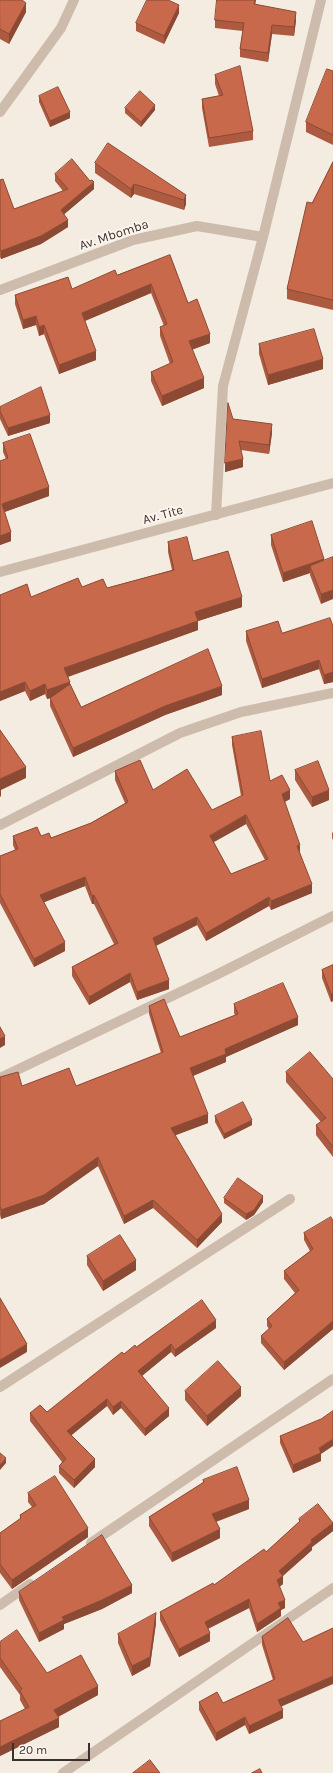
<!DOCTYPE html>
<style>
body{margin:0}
#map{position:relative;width:333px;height:1773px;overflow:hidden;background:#f4ebe1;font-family:Karla,sans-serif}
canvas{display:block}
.scale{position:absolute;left:12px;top:1743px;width:78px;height:18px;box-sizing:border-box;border:2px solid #3b302b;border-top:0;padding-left:5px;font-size:12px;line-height:14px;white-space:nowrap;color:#3b302b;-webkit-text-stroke:3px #fbf5ee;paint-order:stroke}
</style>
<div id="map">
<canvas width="333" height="1773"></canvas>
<div class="scale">20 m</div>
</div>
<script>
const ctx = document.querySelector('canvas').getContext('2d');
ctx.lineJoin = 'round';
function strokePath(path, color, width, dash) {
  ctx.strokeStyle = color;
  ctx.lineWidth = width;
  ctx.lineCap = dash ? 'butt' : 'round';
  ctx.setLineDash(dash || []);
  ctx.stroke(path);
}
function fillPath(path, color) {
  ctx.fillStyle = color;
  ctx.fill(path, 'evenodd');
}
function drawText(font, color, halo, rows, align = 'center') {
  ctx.font = font + ' Karla,sans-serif';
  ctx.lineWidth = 4;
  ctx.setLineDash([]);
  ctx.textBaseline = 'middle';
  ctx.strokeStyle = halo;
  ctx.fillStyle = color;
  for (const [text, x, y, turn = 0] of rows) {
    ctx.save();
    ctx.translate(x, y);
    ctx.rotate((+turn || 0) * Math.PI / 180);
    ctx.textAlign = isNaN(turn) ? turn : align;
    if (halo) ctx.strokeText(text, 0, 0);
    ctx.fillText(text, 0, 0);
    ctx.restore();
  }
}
strokePath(new Path2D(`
 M 0,112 L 61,28 L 74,0
 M 0,290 L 133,240 L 197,226 L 263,237
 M 216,515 L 223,386 L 263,237 L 321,0
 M 0,572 L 333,483
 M 0,825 L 180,733 L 241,712 L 333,693
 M 0,1078 L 216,975 L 333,916
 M 0,1387 L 290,1199
 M 91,1543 L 333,1379
 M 0,1605 L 30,1584
 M 63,1773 L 333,1588`), '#cdbbac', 10);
fillPath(new Path2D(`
 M 0,0 L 26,12 L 9,44 L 0,39 Z
 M 255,5 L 296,20 L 294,36 L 272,34 L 268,62 L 240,57 L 240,49 L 243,31 L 215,28 L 215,20 Z
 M 179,13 L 164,44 L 136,31 L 136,23 Z
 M 333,71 L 333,145 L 306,132 L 306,122 Z
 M 215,75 L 253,131 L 253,140 L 209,147 L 202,108 L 202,99 L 219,96 L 215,84 Z
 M 39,96 L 70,118 L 50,127 L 39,102 Z
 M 125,108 L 155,110 L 141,127 L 125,113 Z
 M 333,162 L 333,310 L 287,299 L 287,289 L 312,203 Z
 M 95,163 L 186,195 L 186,204 L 184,210 L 134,194 L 131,198 L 95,173 Z
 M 55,174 L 94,189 L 64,214 L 68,227 L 41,244 L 1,259 L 0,257 L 0,180 L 14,209 L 63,191 L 55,181 Z
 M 170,255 L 188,303 L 210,343 L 192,349 L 204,388 L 162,406 L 151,381 L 151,372 L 170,364 L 160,336 L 160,327 L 164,326 L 151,293 L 85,321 L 96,360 L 59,374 L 44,334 L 39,336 L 36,325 L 23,329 L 15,304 L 15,295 L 72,289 L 117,275 Z
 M 259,344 L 323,369 L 268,385 L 259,354 Z
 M 0,407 L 50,423 L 8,436 L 0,419 Z
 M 233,419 L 272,433 L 269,454 L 241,450 L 243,467 L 225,472 Z
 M 3,443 L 49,496 L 4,512 L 11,541 L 0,545 L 6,459 L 3,452 Z
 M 271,535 L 324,559 L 321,604 L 310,575 L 310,573 L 283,582 L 271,545 Z
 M 168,542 L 193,561 L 242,607 L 198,621 L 198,630 L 68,677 L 70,684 L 81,707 L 222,695 L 165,715 L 73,757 L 50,706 L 50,698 L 47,699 L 45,694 L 30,701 L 25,691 L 0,701 L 31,597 L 82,587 L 107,588 L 172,570 L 168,552 Z
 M 333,626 L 333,682 L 324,684 L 319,669 L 262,688 L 246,641 L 246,631 L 282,633 Z
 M 232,737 L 270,781 L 290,799 L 285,802 L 300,853 L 312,893 L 271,910 L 269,906 L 206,941 L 197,925 L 156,946 L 169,989 L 137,1000 L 130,982 L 89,1005 L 72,976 L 72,967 L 114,944 L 94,904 L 92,904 L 85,886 L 43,902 L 65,951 L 34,967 L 0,903 L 0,856 L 15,850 L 13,845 L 13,836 L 41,836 L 51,838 L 91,823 L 125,803 L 115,780 L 115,771 L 153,790 L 212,810 L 241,796 L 232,745 ZM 246,824 L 265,860 L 231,874 L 214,842 Z
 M 295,770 L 329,800 L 312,807 L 295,780 Z
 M 333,832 L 333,840 L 332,838 L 332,833 Z
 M 333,965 L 333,1001 L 331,1002 L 322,978 L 322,970 Z
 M 234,1004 L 298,1025 L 226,1057 L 226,1062 L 193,1076 L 208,1123 L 175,1135 L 222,1222 L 197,1248 L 153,1208 L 124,1224 L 98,1166 L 44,1204 L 1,1219 L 0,1215 L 0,1077 L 22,1086 L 76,1086 L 161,1053 L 149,1014 L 149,1006 L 180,1037 L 235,1015 L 234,1013 Z
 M 286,1072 L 333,1079 L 333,1157 L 316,1135 L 316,1125 L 321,1122 L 286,1082 Z
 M 215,1116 L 252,1125 L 224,1139 L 215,1122 Z
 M 224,1198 L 263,1202 L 254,1215 L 246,1220 L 224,1203 Z
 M 333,1221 L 333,1329 L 284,1370 L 261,1343 L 261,1336 L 269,1329 L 267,1326 L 267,1319 L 295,1293 L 284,1279 L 284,1271 L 310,1251 L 304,1240 L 304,1233 Z
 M 87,1256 L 136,1270 L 103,1291 L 87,1265 Z
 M 216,1328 L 175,1357 L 171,1352 L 142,1376 L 169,1416 L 145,1436 L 121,1408 L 113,1415 L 107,1406 L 71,1435 L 95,1467 L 74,1488 L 59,1473 L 59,1466 L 62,1462 L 30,1421 L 30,1413 L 47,1412 L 124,1354 L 136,1347 Z
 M 185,1391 L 241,1396 L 207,1426 L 185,1400 Z
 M 280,1436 L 321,1454 L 321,1461 L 293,1473 L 280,1443 Z
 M 203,1480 L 249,1509 L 216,1522 L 220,1538 L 172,1562 L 149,1526 L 149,1517 L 203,1483 Z
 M 28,1493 L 88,1537 L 12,1589 L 0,1573 L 0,1533 L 20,1519 L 20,1515 L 32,1507 L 28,1502 Z
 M 299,1519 L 333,1531 L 312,1547 L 312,1550 L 283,1576 L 283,1584 L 279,1587 L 285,1608 L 281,1610 L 281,1616 L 257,1632 L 249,1608 L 208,1629 L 210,1641 L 179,1657 L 160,1620 L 160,1612 L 214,1585 L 266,1552 L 299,1522 Z
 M 19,1592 L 132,1593 L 102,1609 L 64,1624 L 64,1629 L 39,1642 L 19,1600 Z
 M 288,1618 L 281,1706 L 283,1718 L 249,1734 L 245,1725 L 216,1741 L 199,1710 L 199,1702 L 223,1703 L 273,1680 L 262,1645 L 262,1637 Z
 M 156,1623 L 150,1666 L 132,1676 L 118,1643 L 118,1634 Z
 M 0,1642 L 47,1673 L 98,1695 L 58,1717 L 59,1727 L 0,1756 L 0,1721 L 25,1709 L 20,1700 L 20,1695 L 0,1667 Z`), '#ac5a40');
fillPath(new Path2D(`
 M 255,0 L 256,0 L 254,13 L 254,4 Z
 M 26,3 L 26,12 L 9,44 L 9,34 Z
 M 179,5 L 179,13 L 164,44 L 164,36 Z
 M 296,12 L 296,20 L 294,36 L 294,27 Z
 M 272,25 L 272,34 L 268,62 L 268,53 Z
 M 155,105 L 155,110 L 141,127 L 141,122 Z
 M 70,112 L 70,118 L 50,127 L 50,121 Z
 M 94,182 L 94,189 L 61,217 L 61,210 Z
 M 134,184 L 134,194 L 131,198 L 131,189 Z
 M 186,195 L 186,204 L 184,210 L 184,200 Z
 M 68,220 L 68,227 L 41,244 L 1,259 L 1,251 Z
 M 151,284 L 151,293 L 82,322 L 82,313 Z
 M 36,316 L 36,325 L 23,329 L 23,320 Z
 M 44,325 L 44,334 L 39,336 L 39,327 Z
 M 210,334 L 210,343 L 189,351 L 189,341 Z
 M 96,351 L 96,360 L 59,374 L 59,365 Z
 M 323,359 L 323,369 L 268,385 L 268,375 Z
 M 204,378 L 204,388 L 162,406 L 162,396 Z
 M 50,415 L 50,423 L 8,436 L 8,428 Z
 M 272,424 L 272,433 L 269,454 L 269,445 Z
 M 243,459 L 243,467 L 225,472 L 225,463 Z
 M 49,487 L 49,496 L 2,513 L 2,504 Z
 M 11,532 L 11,541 L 0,545 L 0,536 Z
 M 324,559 L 324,568 L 310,566 L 310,573 L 283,582 L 283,573 Z
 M 333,590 L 333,599 L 321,604 L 321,594 Z
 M 242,597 L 242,607 L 198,621 L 198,630 L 64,678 L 64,668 L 195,612 Z
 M 319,660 L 319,669 L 262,688 L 262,679 Z
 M 333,672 L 333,682 L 324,684 L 324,675 Z
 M 25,682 L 25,691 L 0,701 L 0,692 Z
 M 70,682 L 70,692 L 47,699 L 47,690 Z
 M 45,684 L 45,694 L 30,701 L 30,691 Z
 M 222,686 L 222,695 L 165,715 L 73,757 L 73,748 L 165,706 Z
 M 26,767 L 26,778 L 1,790 L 1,796 L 0,797 L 0,779 Z
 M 290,790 L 290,799 L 282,803 L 282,794 Z
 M 329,790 L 329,800 L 312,807 L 312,797 Z
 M 246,815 L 246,824 L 210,844 L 210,836 Z
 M 300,845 L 300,854 L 297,846 Z
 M 85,877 L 85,886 L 40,904 L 40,895 Z
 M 312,884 L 312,893 L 271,910 L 271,901 Z
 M 94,895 L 94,904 L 92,904 L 92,896 Z
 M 269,897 L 269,906 L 206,941 L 206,933 Z
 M 197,917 L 197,925 L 153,947 L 153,938 Z
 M 65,942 L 65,951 L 34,967 L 34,959 Z
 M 130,973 L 130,982 L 89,1005 L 89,997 Z
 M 169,980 L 169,989 L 137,1000 L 137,992 Z
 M 333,993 L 333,1001 L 331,1002 L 331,994 Z
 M 298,1017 L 298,1025 L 226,1057 L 226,1062 L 190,1077 L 190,1068 L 225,1049 Z
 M 5,1036 L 5,1045 L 0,1048 L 0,1039 Z
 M 208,1114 L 208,1123 L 171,1137 L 171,1128 Z
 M 252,1120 L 252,1125 L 224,1139 L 224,1134 Z
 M 98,1157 L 98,1166 L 44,1204 L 1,1219 L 1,1210 Z
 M 263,1196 L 263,1202 L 254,1215 L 246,1220 L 246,1214 Z
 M 153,1200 L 153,1208 L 124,1224 L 124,1216 Z
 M 222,1214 L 222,1222 L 197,1248 L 197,1240 Z
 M 136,1260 L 136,1270 L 103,1291 L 103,1281 Z
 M 216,1320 L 216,1328 L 175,1357 L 175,1350 Z
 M 333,1321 L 333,1329 L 284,1370 L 284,1362 Z
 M 27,1344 L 27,1352 L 0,1368 L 0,1360 Z
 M 171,1344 L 171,1352 L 138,1379 L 138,1371 Z
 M 241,1387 L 241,1396 L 207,1426 L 207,1416 Z
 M 107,1399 L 107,1406 L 67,1439 L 67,1431 Z
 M 121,1401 L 121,1408 L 113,1415 L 113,1407 Z
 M 169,1408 L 169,1416 L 145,1436 L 145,1429 Z
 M 333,1439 L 333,1446 L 321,1454 L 321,1461 L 293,1473 L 293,1465 Z
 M 6,1458 L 6,1463 L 0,1470 L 0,1465 Z
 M 95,1459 L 95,1467 L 74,1488 L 74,1480 Z
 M 249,1500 L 249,1509 L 212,1523 L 212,1514 Z
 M 333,1523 L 333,1531 L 312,1547 L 312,1550 L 279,1579 L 279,1571 L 311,1540 Z
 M 88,1528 L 88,1537 L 12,1589 L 12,1580 Z
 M 220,1529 L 220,1538 L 172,1562 L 172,1553 Z
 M 283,1576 L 283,1584 L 277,1589 L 277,1580 Z
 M 132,1585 L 132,1593 L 102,1609 L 64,1624 L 64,1629 L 39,1642 L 39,1633 L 62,1617 Z
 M 249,1599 L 249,1608 L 205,1630 L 205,1622 Z
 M 285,1600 L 285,1608 L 281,1610 L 281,1616 L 257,1632 L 257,1624 L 278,1603 Z
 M 156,1613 L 156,1623 L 150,1666 L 132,1676 L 132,1666 Z
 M 210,1633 L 210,1641 L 179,1657 L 179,1649 Z
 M 333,1676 L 333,1684 L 278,1708 L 278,1700 Z
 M 98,1686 L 98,1695 L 54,1719 L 54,1710 Z
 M 283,1710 L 283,1718 L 249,1734 L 249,1726 Z
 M 245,1717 L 245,1725 L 216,1741 L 216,1733 Z
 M 59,1718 L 59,1727 L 0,1756 L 0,1747 Z`), '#8c4a34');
const building = new Path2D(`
 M 0,0 L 22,0 L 26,3 L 9,34 L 0,29 Z
 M 147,0 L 168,0 L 179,5 L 164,36 L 136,23 Z
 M 217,0 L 255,0 L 254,4 L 296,12 L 294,27 L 272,25 L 268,53 L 240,49 L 244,23 L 215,20 Z
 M 240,66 L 253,131 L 209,138 L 202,99 L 223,95 L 215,75 Z
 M 327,69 L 333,71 L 333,135 L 306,122 Z
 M 58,87 L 70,112 L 50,121 L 39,96 Z
 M 140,91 L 155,105 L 141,122 L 125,108 Z
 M 108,143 L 186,195 L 184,200 L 134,184 L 131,189 L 95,163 Z
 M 72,159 L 90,181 L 92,180 L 94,182 L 61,210 L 68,220 L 41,236 L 1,251 L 0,249 L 0,180 L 3,179 L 14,209 L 68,189 L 55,174 Z
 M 333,162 L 333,300 L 287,289 L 307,202 L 312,203 Z
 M 170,255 L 188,303 L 197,299 L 210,334 L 189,341 L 204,378 L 162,396 L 151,372 L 173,362 L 160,327 L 167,324 L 151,284 L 82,313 L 96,351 L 59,365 L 44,325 L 39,327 L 36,316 L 23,320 L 15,295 L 68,277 L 72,289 L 115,270 L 117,275 Z
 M 314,329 L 323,359 L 268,375 L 259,344 Z
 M 41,387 L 50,415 L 8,428 L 0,411 L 0,407 Z
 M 228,403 L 233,419 L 272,424 L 269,445 L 239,441 L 243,459 L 225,463 Z
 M 30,434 L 49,487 L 2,504 L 11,532 L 0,536 L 0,461 L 8,458 L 3,443 Z
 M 312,521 L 324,559 L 283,573 L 271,535 Z
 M 187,537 L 193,561 L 228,551 L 242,597 L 195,612 L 198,621 L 64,668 L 70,682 L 47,690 L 45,684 L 30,691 L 25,682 L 0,692 L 0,595 L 27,584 L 31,597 L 78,578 L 82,587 L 103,579 L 107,588 L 174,570 L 168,542 Z
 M 333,557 L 333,590 L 321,594 L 310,566 Z
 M 330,618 L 333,626 L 333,672 L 324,675 L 319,660 L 262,679 L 246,631 L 278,621 L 282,633 Z
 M 208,649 L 222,686 L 165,706 L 73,748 L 50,698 L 70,684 L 81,707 Z
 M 0,730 L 26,767 L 0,779 Z
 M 261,731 L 270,781 L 282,775 L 290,790 L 282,794 L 300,845 L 297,846 L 312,884 L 271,901 L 269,897 L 206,933 L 197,917 L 153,938 L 169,980 L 137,992 L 130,973 L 89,997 L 72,967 L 118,943 L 94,895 L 92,896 L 85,877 L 40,895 L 65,942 L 34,959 L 0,894 L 0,856 L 18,849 L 13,836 L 37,827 L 41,836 L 49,833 L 51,838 L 91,823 L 128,802 L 115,771 L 140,760 L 153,790 L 187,769 L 212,810 L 243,795 L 232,737 ZM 246,815 L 268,859 L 231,874 L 210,836 Z
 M 318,761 L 329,790 L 312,797 L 295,770 Z
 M 333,965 L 333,993 L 331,994 L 322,970 Z
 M 283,983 L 298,1017 L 225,1049 L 226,1054 L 190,1068 L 208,1114 L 171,1128 L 222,1214 L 197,1240 L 153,1200 L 124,1216 L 98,1157 L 44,1195 L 1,1210 L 0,1206 L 0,1077 L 18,1072 L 22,1086 L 69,1068 L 76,1086 L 163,1052 L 149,1006 L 164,999 L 180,1037 L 238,1014 L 234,1004 Z
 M 0,1027 L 5,1036 L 0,1039 Z
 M 310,1052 L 333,1079 L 333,1147 L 316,1125 L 326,1118 L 286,1072 Z
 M 243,1102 L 252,1120 L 224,1134 L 215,1116 Z
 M 238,1178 L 263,1196 L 254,1210 L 246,1214 L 224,1198 Z
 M 331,1217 L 333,1221 L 333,1321 L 284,1362 L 261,1336 L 272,1326 L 267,1319 L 299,1290 L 284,1271 L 313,1249 L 304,1233 Z
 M 120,1235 L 136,1260 L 103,1281 L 87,1256 Z
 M 0,1298 L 27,1344 L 0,1360 Z
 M 202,1300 L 216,1320 L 175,1350 L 171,1344 L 138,1371 L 169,1408 L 145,1429 L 121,1401 L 113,1407 L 107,1399 L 67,1431 L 95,1459 L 74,1480 L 59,1466 L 66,1459 L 30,1413 L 40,1405 L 47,1412 L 122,1352 L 124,1354 L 135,1345 L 136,1347 Z
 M 218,1361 L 241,1387 L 207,1416 L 185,1391 Z
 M 333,1411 L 333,1439 L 319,1448 L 321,1453 L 293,1465 L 280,1436 L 321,1419 Z
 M 0,1453 L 6,1458 L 0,1465 Z
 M 237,1467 L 249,1500 L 212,1514 L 220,1529 L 172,1553 L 149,1517 L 204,1482 L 203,1480 Z
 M 55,1476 L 88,1528 L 12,1580 L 0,1564 L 0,1533 L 21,1518 L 20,1515 L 36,1505 L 28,1493 Z
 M 318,1504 L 333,1523 L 311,1540 L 312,1542 L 279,1571 L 283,1576 L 277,1580 L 285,1600 L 278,1603 L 281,1608 L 257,1624 L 249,1599 L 205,1622 L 210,1633 L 179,1649 L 160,1612 L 213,1583 L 214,1585 L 264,1549 L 266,1552 L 300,1521 L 299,1519 Z
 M 102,1535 L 132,1585 L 102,1600 L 62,1617 L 64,1620 L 39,1633 L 19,1592 Z
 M 156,1613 L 150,1657 L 132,1666 L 118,1634 Z
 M 288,1618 L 303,1642 L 333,1628 L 333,1676 L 278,1700 L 283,1710 L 249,1726 L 245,1717 L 216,1733 L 199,1702 L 217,1692 L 223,1703 L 275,1679 L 262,1637 Z
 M 17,1630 L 47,1673 L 81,1655 L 98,1686 L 54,1710 L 59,1718 L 0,1747 L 0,1721 L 29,1707 L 20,1691 L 22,1689 L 0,1658 L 0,1642 Z
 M 150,1760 L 160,1773 L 133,1773 Z
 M 260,1769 L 262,1773 L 252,1773 Z`);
fillPath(building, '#c8694b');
strokePath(building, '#8c4a34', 1);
drawText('13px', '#3b302b', '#fbf5ee', [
 ["Av. Mbomba",114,235,-18],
 ["Av. Tite",163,515,-15]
]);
</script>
